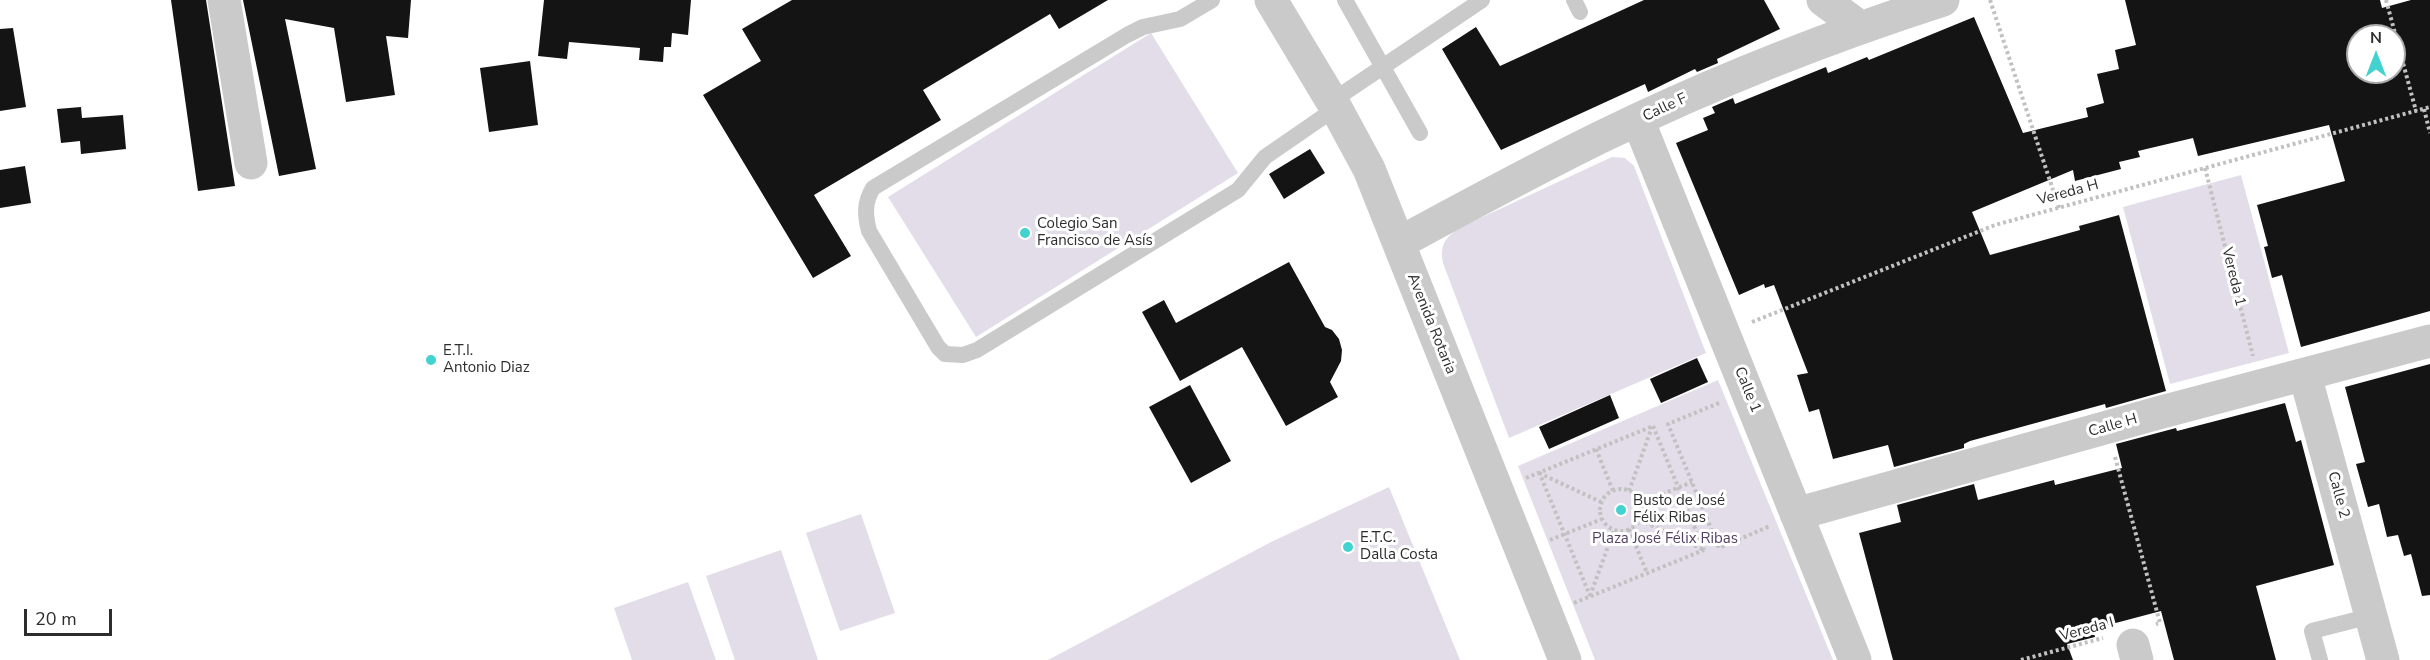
<!DOCTYPE html>
<meta charset="utf-8">
<style>
body{margin:0}
#map{position:relative;width:2430px;height:660px;overflow:hidden;background:#fff;font-family:"Nunito Sans",sans-serif}
canvas{display:block}
.north{position:absolute;left:2346px;top:24px;width:60px;height:60px;box-sizing:border-box;background:#fff;border:2px solid #ababab;border-radius:50%;rotate:0deg;font-size:16px;font-weight:700;line-height:24px;text-align:center;color:#2d2d2d}
.north::after{content:'';display:block;margin:auto;width:21px;height:27px;background:#42d2cf;clip-path:polygon(50% 0,100% 100%,50% 72%,0 100%)}
.scale{position:absolute;left:24px;top:609px;width:88px;height:27px;box-sizing:border-box;border:3px solid #2d2d2d;border-top:0;padding-left:8px;font-size:18px;line-height:21px;white-space:nowrap;color:#2d2d2d;-webkit-text-stroke:4px #fff;paint-order:stroke}
</style>
<div id="map">
<canvas width="2430" height="660"></canvas>
<div class="north">N</div>
<div class="scale">20 m</div>
</div>
<script>
const ctx = document.querySelector('canvas').getContext('2d');
ctx.lineJoin = 'round';
function fillPath(path, color) {
  ctx.fillStyle = color;
  ctx.fill(path, 'evenodd');
}
function strokePath(path, color, width, dash) {
  ctx.strokeStyle = color;
  ctx.lineWidth = width;
  ctx.lineCap = dash ? 'butt' : 'round';
  ctx.setLineDash(dash || []);
  ctx.stroke(path);
}
function drawText(font, color, halo, rows, align = 'center') {
  ctx.font = font + ' "Nunito Sans",sans-serif';
  ctx.lineWidth = 6;
  ctx.setLineDash([]);
  ctx.textBaseline = 'middle';
  ctx.strokeStyle = halo;
  ctx.fillStyle = color;
  for (const [text, x, y, turn = 0] of rows) {
    ctx.save();
    ctx.translate(x, y);
    ctx.rotate((+turn || 0) * Math.PI / 180);
    ctx.textAlign = isNaN(turn) ? turn : align;
    if (halo) ctx.strokeText(text, 0, 0);
    ctx.fillText(text, 0, 0);
    ctx.restore();
  }
}
fillPath(new Path2D(`
 M 1151,33 L 1238,173 L 976,337 L 888,197 Z
 M 1612,157 L 1625,158 L 1634,166 L 1706,353 L 1509,438 L 1443,263 C 1439,244 1447,235 1463,226 Z
 M 2241,175 L 2289,353 L 2170,384 L 2123,207 Z
 M 1718,380 L 1833,660 L 1595,660 L 1518,466 Z
 M 1389,487 L 1460,660 L 1048,660 L 1271,542 Z
 M 861,514 L 895,613 L 840,631 L 806,533 Z
 M 781,550 L 818,660 L 735,660 L 706,576 Z
 M 688,582 L 716,660 L 632,660 L 614,608 Z`), '#e3dde9');
fillPath(new Path2D(`
 M 171,0 L 206,0 L 235,186 L 198,191 Z
 M 243,0 L 411,0 L 408,38 L 386,36 L 395,95 L 346,102 L 334,28 L 285,19 L 316,169 L 279,176 Z
 M 544,0 L 691,0 L 688,35 L 672,33 L 671,47 L 664,47 L 663,62 L 639,60 L 640,48 L 569,42 L 567,59 L 538,56 Z
 M 792,0 L 1108,0 L 1059,29 L 1050,14 L 923,90 L 941,120 L 814,195 L 851,256 L 813,278 L 703,95 L 761,61 L 742,29 Z
 M 1644,0 L 1764,0 L 1780,29 L 1717,59 L 1718,63 L 1697,72 L 1695,69 L 1648,92 L 1645,84 L 1501,150 L 1442,49 L 1476,27 L 1500,66 Z
 M 2125,0 L 2380,0 L 2382,8 L 2411,0 L 2430,0 L 2430,311 L 2301,347 L 2282,275 L 2272,278 L 2264,247 L 2268,246 L 2257,205 L 2345,181 L 2329,125 L 2198,156 L 2193,138 L 2138,151 L 2140,157 L 2119,162 L 2121,169 L 2075,181 L 2073,170 L 1972,212 L 1990,255 L 2080,230 L 2079,226 L 2119,215 L 2166,391 L 2106,408 L 2105,404 L 1970,441 L 1964,444 L 1964,448 L 1894,467 L 1888,445 L 1833,459 L 1819,409 L 1809,412 L 1797,375 L 1808,373 L 1774,285 L 1765,288 L 1764,284 L 1739,295 L 1676,143 L 1708,130 L 1703,118 L 1715,113 L 1712,107 L 1733,98 L 1735,104 L 1826,67 L 1828,73 L 1867,57 L 1869,60 L 1974,17 L 2023,133 L 2088,117 L 2086,108 L 2104,103 L 2097,74 L 2119,69 L 2115,50 L 2136,45 ZM 2358,36 L 2394,36 L 2394,72 L 2358,72 Z
 M 13,28 L 26,107 L 0,111 L 0,29 Z
 M 530,61 L 538,125 L 489,132 L 480,68 Z
 M 81,107 L 82,118 L 123,115 L 126,149 L 81,154 L 80,141 L 61,143 L 57,109 Z
 M 1310,149 L 1325,173 L 1284,199 L 1269,174 Z
 M 25,166 L 31,203 L 0,208 L 0,170 Z
 M 1289,262 L 1325,327 L 1332,330 L 1339,339 L 1342,350 L 1341,361 L 1330,382 L 1338,397 L 1286,426 L 1242,347 L 1180,381 L 1142,312 L 1164,300 L 1176,323 Z
 M 1697,358 L 1708,382 L 1661,403 L 1650,379 Z
 M 2430,364 L 2430,595 L 2422,596 L 2411,554 L 2404,556 L 2398,535 L 2387,537 L 2379,504 L 2368,507 L 2356,464 L 2365,462 L 2345,387 Z
 M 1190,385 L 1231,461 L 1191,483 L 1149,407 Z
 M 1610,395 L 1619,418 L 1549,449 L 1539,427 Z
 M 2285,403 L 2296,442 L 2301,440 L 2334,565 L 2256,586 L 2276,660 L 2174,660 L 2161,611 L 2093,629 L 2095,637 L 2067,644 L 2073,660 L 1893,660 L 1859,533 L 1901,522 L 1897,505 L 1974,484 L 1978,500 L 2054,480 L 2055,485 L 2122,468 L 2116,444 L 2176,428 L 2177,431 Z`), '#141414');
strokePath(new Path2D(`
 M 1990,0 L 2059,208
 M 2386,0 L 2416,111
 M 2424,109 L 2430,133
 M 2205,168 L 2253,356
 M 1752,322 L 1995,225 L 2430,107
 M 1719,403 L 1668,424 L 1719,548 L 1770,526
 M 1653,426 L 1704,550
 M 1596,449 L 1613,491
 M 2115,457 L 2160,623 L 2156,624
 M 1539,472 L 1590,596
 M 1539,473 L 1601,502
 M 1526,478 L 1653,426
 M1600 510a21 21 0 1 1 42 0a21 21 0 1 1-42 0Z
 M 1629,491 L 1652,427
 M 1640,503 L 1692,482
 M 1640,520 L 1704,550
 M 1629,529 L 1647,573
 M 1550,540 L 1602,519
 M 1590,596 L 1614,530
 M 1574,603 L 1704,550
 M 2021,660 L 2103,638`), '#c1c1c1', 4, [3, 3]);
strokePath(new Path2D(`
 M 1212,0 L 1180,19 L 1143,27 L 1127,35 L 873,188 C 864,203 865,215 869,231 L 938,347 L 945,354 L 963,355 L 977,350 L 1238,190 L 1265,157 L 1336,108
 M 1345,0 L 1420,133
 M 1574,0 L 1580,12
 M 1332,101 L 1482,0
 M 2320,660 L 2312,631 L 2371,616`), '#cacaca', 16);
strokePath(new Path2D(`
 M 224,0 L 251,163
 M 1271,0 L 1336,108 L 1369,169 L 1565,660
 M 1823,0 L 1860,27
 M 1638,120 L 1855,660
 M 1399,243 C 1467,206 1535,169 1605,135 C 1714,82 1828,37 1943,0
 M 2305,375 L 2383,660
 M 1796,514 L 2158,413 L 2430,341
 M 2133,645 L 2137,660`), '#cacaca', 33);
for (const [x, y, r, color] of [
 [1025,233,6,"#42d2cf"],
 [431,360,6,"#42d2cf"],
 [1621,510,6,"#42d2cf"],
 [1348,547,6,"#42d2cf"]
]) {
  const dot = new Path2D();
  dot.arc(x, y, r, 0, 2 * Math.PI);
  ctx.fillStyle = color;
  ctx.fill(dot);
  strokePath(dot, '#fff', 2);
}
drawText('15px', '#2d2d2d', '#fff', [
 ["Calle F",1665,108,-25],
 ["Vereda H",2068,193,-15],
 ["Vereda 1",2233,277,76],
 ["Avenida Rotaria",1431,324,68],
 ["Calle 1",1747,390,68],
 ["Calle H",2113,426,-16],
 ["Calle 2",2338,495,75],
 ["Vereda I",2087,630,-15]
]);
drawText('15px', '#2d2d2d', '#fff', [
 ["Colegio San",1037,224],
 ["Francisco de Asís",1037,241],
 ["E.T.I.",443,351],
 ["Antonio Diaz",443,368],
 ["Busto de José",1633,501],
 ["Félix Ribas",1633,518],
 ["E.T.C.",1360,538],
 ["Dalla Costa",1360,555]
], 'left');
drawText('15px', '#554064', '#fff', [
 ["Plaza José Félix Ribas",1665,539]
]);
</script>
